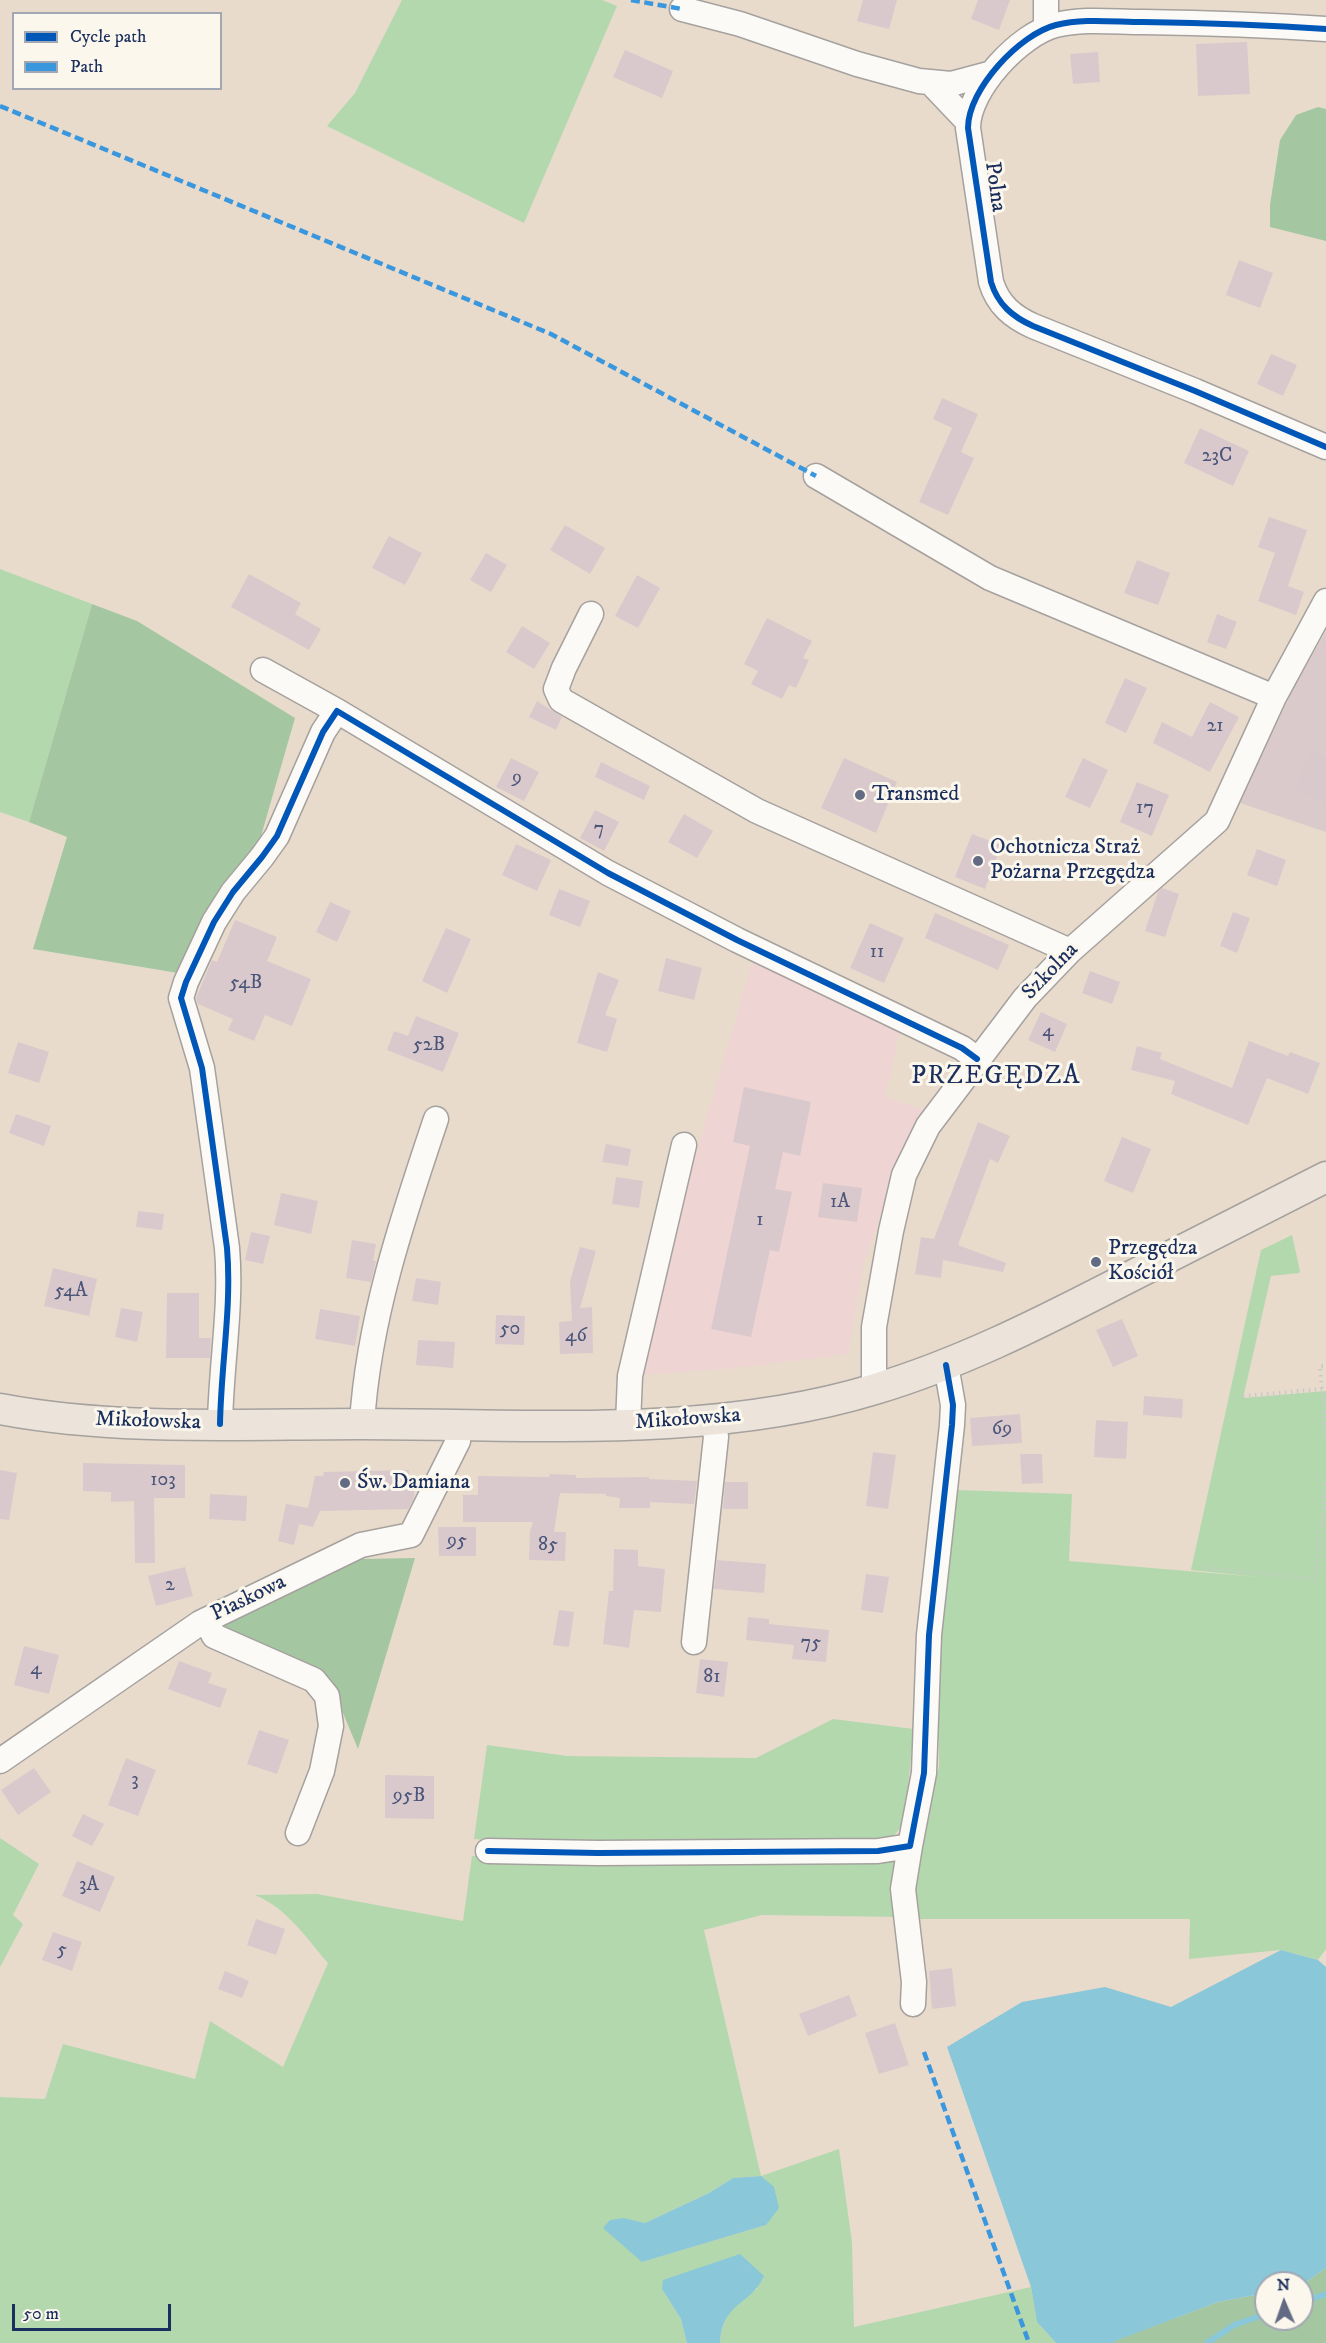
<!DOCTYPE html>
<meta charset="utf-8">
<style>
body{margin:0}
#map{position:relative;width:1326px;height:2343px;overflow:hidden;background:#e8dbcc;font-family:"IM FELL DW Pica",serif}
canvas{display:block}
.legend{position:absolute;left:12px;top:12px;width:210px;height:78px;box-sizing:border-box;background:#fbf7ec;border:2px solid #a1a7b3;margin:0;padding:8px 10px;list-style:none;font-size:18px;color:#1b2f5e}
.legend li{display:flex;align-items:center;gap:12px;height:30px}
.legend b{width:30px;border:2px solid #a1a7b3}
.north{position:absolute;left:1254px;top:2271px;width:60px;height:60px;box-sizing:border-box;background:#fbf7ec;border:2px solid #a1a7b3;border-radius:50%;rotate:358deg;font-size:16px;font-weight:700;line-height:24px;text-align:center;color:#1b2f5e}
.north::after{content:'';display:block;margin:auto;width:21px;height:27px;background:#636b84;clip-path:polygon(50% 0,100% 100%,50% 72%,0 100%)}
.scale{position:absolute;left:12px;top:2304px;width:159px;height:27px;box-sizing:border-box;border:3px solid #1b2f5e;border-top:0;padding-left:8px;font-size:18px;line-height:21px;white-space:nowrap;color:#1b2f5e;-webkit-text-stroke:4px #fbf7ec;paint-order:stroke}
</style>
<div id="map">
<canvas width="1326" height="2343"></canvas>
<ul class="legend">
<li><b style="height:8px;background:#0057b8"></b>Cycle path</li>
<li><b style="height:8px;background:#3a97de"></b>Path</li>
</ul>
<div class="north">N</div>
<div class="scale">50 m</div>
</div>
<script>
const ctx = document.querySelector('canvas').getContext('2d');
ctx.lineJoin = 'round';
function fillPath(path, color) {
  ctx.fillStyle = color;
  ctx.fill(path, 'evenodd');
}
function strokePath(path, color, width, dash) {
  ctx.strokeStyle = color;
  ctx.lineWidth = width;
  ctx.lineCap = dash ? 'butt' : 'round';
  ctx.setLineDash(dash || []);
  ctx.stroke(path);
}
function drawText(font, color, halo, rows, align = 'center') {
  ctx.font = font + ' "IM FELL DW Pica",serif';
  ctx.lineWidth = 6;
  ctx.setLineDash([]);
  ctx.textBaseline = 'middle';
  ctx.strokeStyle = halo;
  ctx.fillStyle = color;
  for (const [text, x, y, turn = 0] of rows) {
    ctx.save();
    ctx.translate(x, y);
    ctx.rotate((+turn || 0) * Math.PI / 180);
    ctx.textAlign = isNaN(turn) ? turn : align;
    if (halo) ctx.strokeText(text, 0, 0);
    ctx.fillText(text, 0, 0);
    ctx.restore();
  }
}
fillPath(new Path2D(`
 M 753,959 L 901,1026 L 885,1097 L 928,1111 L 902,1151 L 863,1266 L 848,1354 L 734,1368 L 641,1375 L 677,1220 Z`), '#efd4d4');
fillPath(new Path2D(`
 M 1326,631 L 1326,832 L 1240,803 L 1295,685 Z`), '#dbcacc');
fillPath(new Path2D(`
 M 402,0 L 602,0 L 617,6 L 524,223 L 327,126 L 355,93 Z
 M 0,569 L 92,604 L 29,822 L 0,812 Z
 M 1292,1235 L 1300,1271 L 1299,1273 L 1271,1276 L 1243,1398 L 1326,1391 L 1326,1386 L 1326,1949 L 1318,1960 L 1281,1950 L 1189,1959 L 1190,1919 L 905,1919 L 914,1864 L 939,1767 L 939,1632 L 957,1490 L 1072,1494 L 1069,1561 L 1258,1577 L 1191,1570 L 1261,1250 Z
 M 833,1719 L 914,1729 L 904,1823 L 888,1843 L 529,1844 L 474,1839 L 487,1745 L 567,1756 L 756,1758 Z
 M 0,1838 L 39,1864 L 13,1915 L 23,1924 L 0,1967 Z
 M 472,1856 L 607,1858 L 895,1856 L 900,1866 L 901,1917 L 762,1915 L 704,1930 L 761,2176 L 839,2149 L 852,2242 L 854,2327 L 1031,2287 L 1037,2322 L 1056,2343 L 720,2343 C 721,2317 737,2301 758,2288 L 662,2289 L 681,2319 L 687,2343 L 0,2343 L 0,2097 L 45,2099 L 63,2044 L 195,2079 L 210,2021 L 283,2067 L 328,1963 C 307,1939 286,1907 255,1895 L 317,1894 L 463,1921 ZM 761,2176 L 766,2225 L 642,2262 L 624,2218 L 645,2223 L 709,2193 L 733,2178 Z`), '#b3d8ae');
fillPath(new Path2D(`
 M 1318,107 L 1326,109 L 1326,241 L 1270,227 L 1270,205 L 1280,140 L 1296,115 Z
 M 92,604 L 137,621 L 295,718 L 257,850 L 184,974 L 33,949 L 67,837 L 29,822 Z
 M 415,1558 L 358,1749 L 333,1689 L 218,1627 L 240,1614 L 362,1559 Z
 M 1326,2268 L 1326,2343 L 1114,2343 L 1114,2341 L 1218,2302 L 1266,2293 L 1266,2319 L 1302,2319 L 1302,2285 Z`), '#a4c7a1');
fillPath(new Path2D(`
 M 1281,1950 L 1318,1960 L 1326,1967 L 1326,2268 L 1302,2285 L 1266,2283 L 1266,2293 L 1218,2302 L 1115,2341 L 1114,2343 L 1056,2343 L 1037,2322 L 1031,2287 L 947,2047 L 1022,2002 L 1105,1987 L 1171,2007 Z
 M 761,2176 L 774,2187 L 779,2208 L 766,2225 L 642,2262 L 603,2228 L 610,2220 L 624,2218 L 645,2223 L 709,2193 L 733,2178 Z
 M 740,2254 L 764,2276 C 751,2305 722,2302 720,2343 L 687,2343 L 681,2319 L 662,2289 L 663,2280 Z`), '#89c7d9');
strokePath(new Path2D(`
 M 1302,2302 L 1326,2294
 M 1207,2343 L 1234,2325 L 1266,2314`), '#89c7d9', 6);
fillPath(new Path2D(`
 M 863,0 L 897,0 L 889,29 L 857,21 Z
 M 978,0 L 1010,0 L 999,30 L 971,19 Z
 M 1247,42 L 1250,94 L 1198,96 L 1196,44 Z
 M 625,50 L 673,71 L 662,98 L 613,77 Z
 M 1098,52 L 1100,82 L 1073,84 L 1070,54 Z
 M 1239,260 L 1273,273 L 1260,308 L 1226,295 Z
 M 1271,354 L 1297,365 L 1283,396 L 1257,384 Z
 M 942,398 L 978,414 L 961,452 L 974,458 L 948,515 L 919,502 L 952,428 L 933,419 Z
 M 1200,428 L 1249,451 L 1233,486 L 1184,463 Z
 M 1269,517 L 1307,530 L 1288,586 L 1304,592 L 1296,615 L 1258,601 L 1275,553 L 1258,547 Z
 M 565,525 L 605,548 L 590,574 L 550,550 Z
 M 389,536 L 422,553 L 405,585 L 372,568 Z
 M 486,553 L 507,565 L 491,592 L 470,580 Z
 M 1137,560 L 1170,573 L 1158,605 L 1124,593 Z
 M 249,574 L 301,603 L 295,614 L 321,629 L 309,650 L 231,607 Z
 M 637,575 L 660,588 L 638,628 L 615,616 Z
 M 1217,614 L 1237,622 L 1226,649 L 1207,642 Z
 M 767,618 L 812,641 L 803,658 L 809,660 L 796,688 L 789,685 L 782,699 L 751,684 L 758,671 L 744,664 Z
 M 522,626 L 550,643 L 534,669 L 506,652 Z
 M 1125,678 L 1147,688 L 1126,733 L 1105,723 Z
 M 537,701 L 562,717 L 556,730 L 529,717 Z
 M 1210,702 L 1239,717 L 1210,772 L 1153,743 L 1162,722 L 1192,737 Z
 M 1310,751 L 1326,757 L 1326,802 L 1295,790 Z
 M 511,758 L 539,772 L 524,801 L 496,787 Z
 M 844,758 L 897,782 L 876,833 L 821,808 Z
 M 1083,758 L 1108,770 L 1090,808 L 1065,797 Z
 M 601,762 L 650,786 L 644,800 L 595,777 Z
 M 1137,782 L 1169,795 L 1152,836 L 1120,822 Z
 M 595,810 L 619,822 L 604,851 L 580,838 Z
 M 684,814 L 713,831 L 697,858 L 668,842 Z
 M 972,834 L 1001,845 L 985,889 L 955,877 Z
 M 516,844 L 551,860 L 537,891 L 502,875 Z
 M 1257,849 L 1286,860 L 1277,886 L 1247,875 Z
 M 1162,888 L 1179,894 L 1165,937 L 1145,931 L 1158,892 Z
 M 559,889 L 590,901 L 580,927 L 549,915 Z
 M 330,902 L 351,911 L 337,942 L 316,932 Z
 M 1233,912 L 1250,918 L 1237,953 L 1220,946 Z
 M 935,913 L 1009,945 L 998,970 L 925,938 Z
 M 235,920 L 277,937 L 267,961 L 311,979 L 292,1026 L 265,1015 L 254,1041 L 228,1030 L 233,1019 L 198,1004 L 196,998 L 212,960 L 217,962 Z
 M 870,923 L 904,938 L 884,983 L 850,968 Z
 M 446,928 L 471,939 L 447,993 L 422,981 Z
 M 666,958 L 702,968 L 694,1000 L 658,991 Z
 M 1090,971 L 1120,982 L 1112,1004 L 1082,993 Z
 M 598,972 L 619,980 L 605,1015 L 617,1019 L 607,1052 L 577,1043 Z
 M 1041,1012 L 1067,1024 L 1055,1052 L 1028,1040 Z
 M 416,1016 L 459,1033 L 443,1072 L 387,1050 L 394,1031 L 408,1036 Z
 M 1249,1041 L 1288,1056 L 1290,1052 L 1320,1063 L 1308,1094 L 1267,1078 L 1248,1125 L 1171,1094 L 1175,1081 L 1131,1070 L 1137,1046 L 1162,1053 L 1160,1059 L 1232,1088 Z
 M 18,1042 L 49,1052 L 39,1083 L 8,1073 Z
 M 744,1087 L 811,1102 L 800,1156 L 783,1152 L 775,1189 L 792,1192 L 779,1252 L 770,1250 L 751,1337 L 711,1329 L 750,1146 L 733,1142 Z
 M 16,1114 L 51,1126 L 44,1146 L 9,1133 Z
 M 978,1122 L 1010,1136 L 998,1163 L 990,1159 L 958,1245 L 1006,1263 L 1003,1272 L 943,1260 L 941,1278 L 915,1274 L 921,1237 L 934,1239 Z
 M 1122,1137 L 1151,1149 L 1133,1193 L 1104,1181 Z
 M 606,1144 L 631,1149 L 628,1166 L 602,1162 Z
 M 616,1177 L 643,1181 L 639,1208 L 612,1204 Z
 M 823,1183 L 862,1188 L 857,1222 L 818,1217 Z
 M 281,1193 L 318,1201 L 311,1234 L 274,1225 Z
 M 138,1211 L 164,1214 L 162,1230 L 136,1227 Z
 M 251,1232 L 270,1236 L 263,1264 L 245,1260 Z
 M 352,1240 L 376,1244 L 373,1261 L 376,1261 L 371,1282 L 346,1278 Z
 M 580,1247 L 596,1251 L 580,1308 L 592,1307 L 593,1353 L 560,1354 L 559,1322 L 572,1321 L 570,1281 Z
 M 53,1268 L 97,1279 L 89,1316 L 44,1306 Z
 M 416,1278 L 441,1282 L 438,1305 L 412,1301 Z
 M 167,1293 L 199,1293 L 199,1338 L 211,1338 L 210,1358 L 166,1358 Z
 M 121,1308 L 143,1312 L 137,1342 L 115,1337 Z
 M 320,1309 L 360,1316 L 355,1346 L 315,1339 Z
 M 496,1315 L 525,1316 L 524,1345 L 495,1344 Z
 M 1122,1319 L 1138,1356 L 1113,1367 L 1096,1330 Z
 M 418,1340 L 455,1342 L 453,1368 L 416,1365 Z
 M 1144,1396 L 1183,1399 L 1182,1418 L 1143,1415 Z
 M 1020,1414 L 1022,1443 L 972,1446 L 970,1418 Z
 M 1096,1420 L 1128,1422 L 1126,1459 L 1094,1457 Z
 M 873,1452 L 896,1455 L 888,1509 L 866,1506 Z
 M 1020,1454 L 1042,1454 L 1043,1483 L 1022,1484 Z
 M 83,1463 L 185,1465 L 185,1498 L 154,1498 L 155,1563 L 135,1563 L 134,1501 L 111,1502 L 111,1492 L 83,1491 Z
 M 0,1470 L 17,1473 L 9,1520 L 0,1519 Z
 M 409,1470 L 410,1489 L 414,1489 L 414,1497 L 408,1509 L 320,1511 L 313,1527 L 299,1524 L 294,1545 L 278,1541 L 286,1504 L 308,1508 L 315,1476 L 323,1476 L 324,1472 Z
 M 550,1474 L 576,1475 L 576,1478 L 649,1477 L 649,1479 L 697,1481 L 694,1504 L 650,1502 L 650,1508 L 619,1508 L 620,1498 L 606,1496 L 606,1494 L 560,1493 L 554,1532 L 566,1532 L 565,1561 L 529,1560 L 530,1531 L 533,1522 L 463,1522 L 463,1495 L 478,1495 L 478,1476 L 549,1477 Z
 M 725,1482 L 748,1482 L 748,1509 L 723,1509 Z
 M 210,1494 L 247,1496 L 246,1521 L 209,1519 Z
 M 438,1527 L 476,1527 L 476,1556 L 439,1556 Z
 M 614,1549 L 638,1550 L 638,1566 L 665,1569 L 661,1612 L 634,1610 L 629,1648 L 603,1644 L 609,1591 L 613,1591 Z
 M 717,1560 L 766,1564 L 764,1593 L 714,1589 Z
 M 185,1567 L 193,1596 L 156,1606 L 148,1576 Z
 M 866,1574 L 889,1577 L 883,1613 L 861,1610 Z
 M 559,1610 L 574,1612 L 569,1647 L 553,1645 Z
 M 748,1617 L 769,1619 L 769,1624 L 829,1630 L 826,1662 L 792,1659 L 794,1645 L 746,1640 Z
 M 24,1646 L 59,1655 L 49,1694 L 14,1685 Z
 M 700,1659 L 728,1662 L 724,1697 L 696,1693 Z
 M 179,1661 L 212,1673 L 208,1683 L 227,1689 L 220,1708 L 168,1689 Z
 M 259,1730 L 289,1740 L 277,1774 L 247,1764 Z
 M 126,1758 L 156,1770 L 138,1816 L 108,1805 Z
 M 34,1768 L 51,1792 L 18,1815 L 1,1790 Z
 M 385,1775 L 434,1776 L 434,1819 L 385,1818 Z
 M 83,1814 L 104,1824 L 92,1846 L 72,1836 Z
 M 77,1861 L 115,1877 L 100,1912 L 62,1896 Z
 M 256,1919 L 285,1929 L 276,1955 L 247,1945 Z
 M 53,1932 L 82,1942 L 72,1971 L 42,1960 Z
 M 952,1968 L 956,2006 L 932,2009 L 929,1971 Z
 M 225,1971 L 249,1981 L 242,1998 L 218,1989 Z
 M 849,1995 L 857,2016 L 808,2036 L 799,2014 Z
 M 895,2023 L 909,2065 L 879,2074 L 865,2033 Z`), '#dac9cc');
const minor = new Path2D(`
 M 682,9 L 740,24 L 857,64 L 919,81 L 951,84 L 992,73
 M 1046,28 L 1046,0
 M 1326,29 C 1265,25 1204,23 1143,22 C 1115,22 1083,18 1056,25 C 1020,34 968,89 968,128 L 991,282 C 998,305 1013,317 1033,326 L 1195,391 L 1326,447
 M 931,83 L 968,122
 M 816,476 L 990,578 L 1274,697
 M 591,614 L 564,668 L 556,689 L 561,700 L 757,811 L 1070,951
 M 263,670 L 337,711
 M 874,1389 L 874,1327 L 891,1231 L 904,1175 L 928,1126 L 1025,998 L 1070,951 L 1217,821 L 1274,697 L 1326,601
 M 220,1424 C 221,1365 232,1306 227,1248 L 202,1068 L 181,998 L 186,982 L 214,922 L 233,892 L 262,857 L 277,836 L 323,732 L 337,711 L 608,873 L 737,940 L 962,1048 L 977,1059
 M 362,1424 C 368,1320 403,1217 436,1119
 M 628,1424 L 630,1376 L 684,1145
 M 206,1620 L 214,1636 L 314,1680 L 327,1696 L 331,1726 L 322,1771 L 298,1833
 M 694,1642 L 716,1437 L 713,1419
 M 0,1761 L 200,1623 L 361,1545 L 411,1535 L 458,1441 L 459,1424
 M 910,1846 L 903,1889 L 914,1982 L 913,2004
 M 488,1851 L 598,1853 L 878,1851 L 910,1846 L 924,1773 L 929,1635 L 952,1425 L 953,1405 L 946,1365`);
const major = new Path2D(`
 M 0,1409 C 116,1431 241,1424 359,1424 C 528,1424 712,1439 875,1389 C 958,1364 1034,1326 1110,1287 C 1182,1251 1254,1214 1326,1177`);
strokePath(minor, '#a5a19e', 27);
strokePath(major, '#a5a19e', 33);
strokePath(new Path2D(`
 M 1323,1366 L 1320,1366 L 1326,1441
 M 1243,1396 L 1322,1389
 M 1207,1568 L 1316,1579 L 1326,1478`), '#cac9c9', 4, [1.5, 4.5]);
strokePath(minor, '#fcfaf7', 24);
strokePath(major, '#ece4da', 30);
strokePath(new Path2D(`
 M 631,0 L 682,9
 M 0,106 L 551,334 L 816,476
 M 924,2052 L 1029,2343`), '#3a97de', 4.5, [9, 4.5]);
strokePath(new Path2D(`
 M 1326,29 C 1265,25 1204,23 1143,22 C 1115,22 1083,18 1056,25 C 1020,34 968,89 968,128 L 991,282 C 998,305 1013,317 1033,326 L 1195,391 L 1326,447
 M 220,1424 C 221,1365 232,1306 227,1248 L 202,1068 L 181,998 L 186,982 L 214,922 L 233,892 L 262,857 L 277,836 L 323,732 L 337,711 L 608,873 L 737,940 L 962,1048 L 977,1059
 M 488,1851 L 598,1853 L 878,1851 L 910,1846 L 924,1773 L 929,1635 L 952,1425 L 953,1405 L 946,1365`), '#0057b8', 6);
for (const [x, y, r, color] of [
 [860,795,6,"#636b84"],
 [978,861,6,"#636b84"],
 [1096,1262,6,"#636b84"],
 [345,1483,6,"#636b84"]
]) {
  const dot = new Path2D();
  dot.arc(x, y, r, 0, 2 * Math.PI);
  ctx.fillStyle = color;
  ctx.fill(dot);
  strokePath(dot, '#fbf7ec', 2);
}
drawText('20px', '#4b567a', null, [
 ["23C",1217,457],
 ["21",1215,727],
 ["9",517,779],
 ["17",1145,809],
 ["7",599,830],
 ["11",877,953],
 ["54B",246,984],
 ["4",1048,1032],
 ["52B",429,1046],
 ["1A",840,1203],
 ["1",760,1221],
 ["54A",71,1292],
 ["50",510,1330],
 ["46",576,1337],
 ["69",1002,1430],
 ["103",163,1481],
 ["95",457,1542],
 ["85",548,1546],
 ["2",170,1586],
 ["75",811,1644],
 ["4",36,1670],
 ["81",712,1678],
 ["3",135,1781],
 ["95B",409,1797],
 ["3A",89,1886],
 ["5",62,1951]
]);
drawText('22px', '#1b2f5e', '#fbf7ec', [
 ["Polna",994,187,82],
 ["Szkolna",1051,972,-46],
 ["Mikołowska",688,1420,-4],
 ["Mikołowska",148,1422,2],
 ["Piaskowa",249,1599,-26]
]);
drawText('22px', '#1b2f5e', '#fbf7ec', [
 ["Transmed",872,795],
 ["Ochotnicza Straż",990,848],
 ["Pożarna Przegędza",990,873],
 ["Przegędza",1108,1249],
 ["Kościół",1108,1274],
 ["Św. Damiana",357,1483]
], 'left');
ctx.letterSpacing = '1.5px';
drawText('26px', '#1b2f5e', '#fbf7ec', [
 ["PRZEGĘDZA",996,1078]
]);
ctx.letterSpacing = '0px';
</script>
